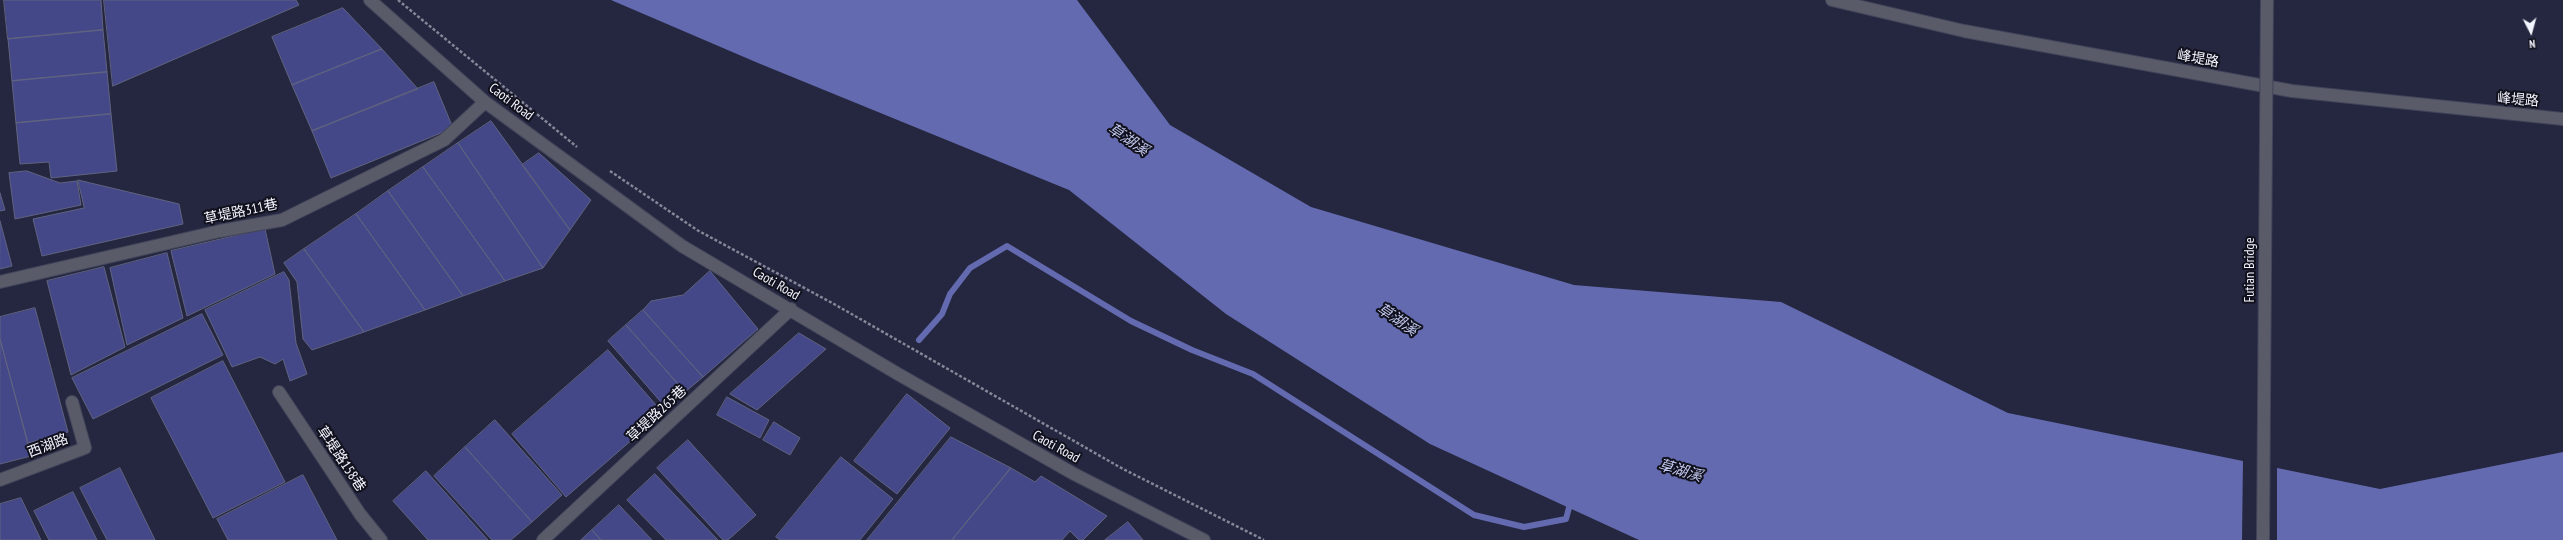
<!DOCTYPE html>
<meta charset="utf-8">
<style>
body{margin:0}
#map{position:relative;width:2563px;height:540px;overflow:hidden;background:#24273f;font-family:"PT Sans Narrow",sans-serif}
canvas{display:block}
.north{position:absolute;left:2511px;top:12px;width:40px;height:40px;-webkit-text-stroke:3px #10111c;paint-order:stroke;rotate:174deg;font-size:11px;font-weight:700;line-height:16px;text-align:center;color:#f2f4fe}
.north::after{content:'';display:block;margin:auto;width:14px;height:18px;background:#f2f4fe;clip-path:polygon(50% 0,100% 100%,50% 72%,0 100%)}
</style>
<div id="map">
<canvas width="2563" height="540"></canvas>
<div class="north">N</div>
</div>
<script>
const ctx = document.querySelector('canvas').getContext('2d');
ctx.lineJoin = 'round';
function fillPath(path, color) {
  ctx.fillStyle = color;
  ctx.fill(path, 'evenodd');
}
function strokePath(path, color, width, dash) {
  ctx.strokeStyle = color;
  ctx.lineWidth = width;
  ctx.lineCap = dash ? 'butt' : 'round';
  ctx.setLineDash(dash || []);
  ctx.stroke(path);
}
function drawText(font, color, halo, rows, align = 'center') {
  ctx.font = font + ' "PT Sans Narrow","Noto Sans TC",sans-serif';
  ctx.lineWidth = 4;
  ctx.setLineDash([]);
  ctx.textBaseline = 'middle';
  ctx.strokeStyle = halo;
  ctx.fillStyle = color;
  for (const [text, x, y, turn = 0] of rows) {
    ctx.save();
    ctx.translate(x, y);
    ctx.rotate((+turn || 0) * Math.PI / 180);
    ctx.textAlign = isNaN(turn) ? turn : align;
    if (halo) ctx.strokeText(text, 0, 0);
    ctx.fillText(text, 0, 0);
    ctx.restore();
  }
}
fillPath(new Path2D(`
 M 611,0 L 1077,0 L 1170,125 L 1311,207 L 1574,285 L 1781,302 L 2008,413 L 2380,489 L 2563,452 L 2563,540 L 1639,540 L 1430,444 L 1226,314 L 1069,190 L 758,63 Z`), '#646aaf');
fillPath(new Path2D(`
 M 2243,459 L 2277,466 L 2277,540 L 2242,540 Z`), '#24273f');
strokePath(new Path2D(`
 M 919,340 L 942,314 L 950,294 L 970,268 L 1007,246 L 1131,321 L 1192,350 L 1253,374 L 1474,515 L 1524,527 L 1566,519 L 1571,500`), '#646aaf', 6);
const building = new Path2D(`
 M 4,0 L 101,0 L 103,30 L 8,39 Z
 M 104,0 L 296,0 L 299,5 L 113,86 Z
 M 343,8 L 382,49 L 292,85 L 272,37 Z
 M 103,30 L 107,72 L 12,81 L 8,39 Z
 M 382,49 L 418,89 L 312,131 L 292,85 Z
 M 107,72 L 111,114 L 16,123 L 12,81 Z
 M 434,82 L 453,128 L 331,178 L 312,131 Z
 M 111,114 L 117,171 L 51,178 L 49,162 L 20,164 L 16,123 Z
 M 491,121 L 570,230 L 543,268 L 458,143 Z
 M 458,143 L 543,268 L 505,281 L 423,167 Z
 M 539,153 L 591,200 L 570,230 L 522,165 Z
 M 423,167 L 505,281 L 463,296 L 388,191 Z
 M 27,171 L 60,183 L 77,181 L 81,205 L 15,219 L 9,173 Z
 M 78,180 L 179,204 L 183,224 L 42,256 L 33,219 L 84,208 Z
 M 388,191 L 463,296 L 425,310 L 356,214 Z
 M 0,193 L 5,210 L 0,211 Z
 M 356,214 L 425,310 L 364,332 L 304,249 Z
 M 0,221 L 12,266 L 0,269 Z
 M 265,229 L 275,274 L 187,316 L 171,251 Z
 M 304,249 L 364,332 L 312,350 L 303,339 L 297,282 L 284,263 Z
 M 167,253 L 183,318 L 127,345 L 110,268 Z
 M 104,267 L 125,347 L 71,375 L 47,281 Z
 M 710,271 L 758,329 L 703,377 L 643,310 L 651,301 L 683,295 Z
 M 284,272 L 289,280 L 296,343 L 307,374 L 290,381 L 283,359 L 275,364 L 260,357 L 232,367 L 205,310 Z
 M 35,308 L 68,432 L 28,443 L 0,339 L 0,317 Z
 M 643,310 L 703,377 L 685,392 L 626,325 Z
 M 202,314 L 223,355 L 93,419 L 72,378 Z
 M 626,325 L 685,392 L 666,408 L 608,341 Z
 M 799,333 L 826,349 L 757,410 L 730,394 Z
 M 0,339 L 31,456 L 0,464 Z
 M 608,350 L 663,413 L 566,497 L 512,434 Z
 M 223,361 L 285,482 L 213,518 L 151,398 Z
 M 907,394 L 950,428 L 897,494 L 854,461 Z
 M 727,397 L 769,420 L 760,438 L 717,415 Z
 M 495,420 L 562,495 L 532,522 L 465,447 Z
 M 774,422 L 800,438 L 790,455 L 763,440 Z
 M 951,437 L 1011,468 L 952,540 L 867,540 Z
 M 688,440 L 756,515 L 728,540 L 723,540 L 657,468 Z
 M 465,447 L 532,522 L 511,540 L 492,540 L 434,476 Z
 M 841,457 L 893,499 L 860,540 L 780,540 L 776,537 Z
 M 120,468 L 155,540 L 107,540 L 80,488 Z
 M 1011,468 L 1035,482 L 1041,476 L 1107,516 L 1083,540 L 1079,540 L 1070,531 L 1062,540 L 952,540 Z
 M 426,471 L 488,540 L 428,540 L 393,501 Z
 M 655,474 L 718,540 L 666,540 L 627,500 Z
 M 303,475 L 337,540 L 228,540 L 217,519 Z
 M 73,492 L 97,540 L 49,540 L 34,511 Z
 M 21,498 L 41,540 L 0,540 L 0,504 Z
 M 619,505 L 652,540 L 601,540 L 592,530 Z
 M 1128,522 L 1143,540 L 1105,540 Z
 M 592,530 L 601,540 L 581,540 Z`);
fillPath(building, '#444889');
strokePath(building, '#60637f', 1);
const minor = new Path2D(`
 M 370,0 L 485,102 L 682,246 L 898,374 L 1074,474 L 1204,540
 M 1832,0 L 1964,31 L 2292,91 L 2563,119
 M 0,282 L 220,231 L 282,220 L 444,140 L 485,102
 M 279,392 L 360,514 L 381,540
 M 0,480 L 85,448 L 72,402
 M 543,540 L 791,309`);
strokePath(minor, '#41445a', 14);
strokePath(new Path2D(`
 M 398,0 L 577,147
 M 610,171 L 697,230 L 834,304 L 1123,469 L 1264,540`), '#858799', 2.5, [3, 2]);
strokePath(minor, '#595b68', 12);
const minorBridge = new Path2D(`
 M 2263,540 L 2267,0`);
strokePath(minorBridge, '#41445a', 14, []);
strokePath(minorBridge, '#595b68', 12);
drawText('14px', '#f2f4fe', '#10111c', [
 ["峰堤路",2198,59,10],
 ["峰堤路",2518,100,5],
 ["Caoti Road",511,102,37],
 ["草堤路311巷",241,212,-12],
 ["Futian Bridge",2250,270,-90],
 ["Caoti Road",776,284,30],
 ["草堤路265巷",657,414,-43],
 ["西湖路",48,446,-21],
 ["Caoti Road",1056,447,29],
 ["草堤路158巷",341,459,56]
]);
drawText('italic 15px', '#c3c8ef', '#10111c', [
 ["草湖溪",1128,140,34],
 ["草湖溪",1397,320,34],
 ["草湖溪",1680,471,16]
]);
</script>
